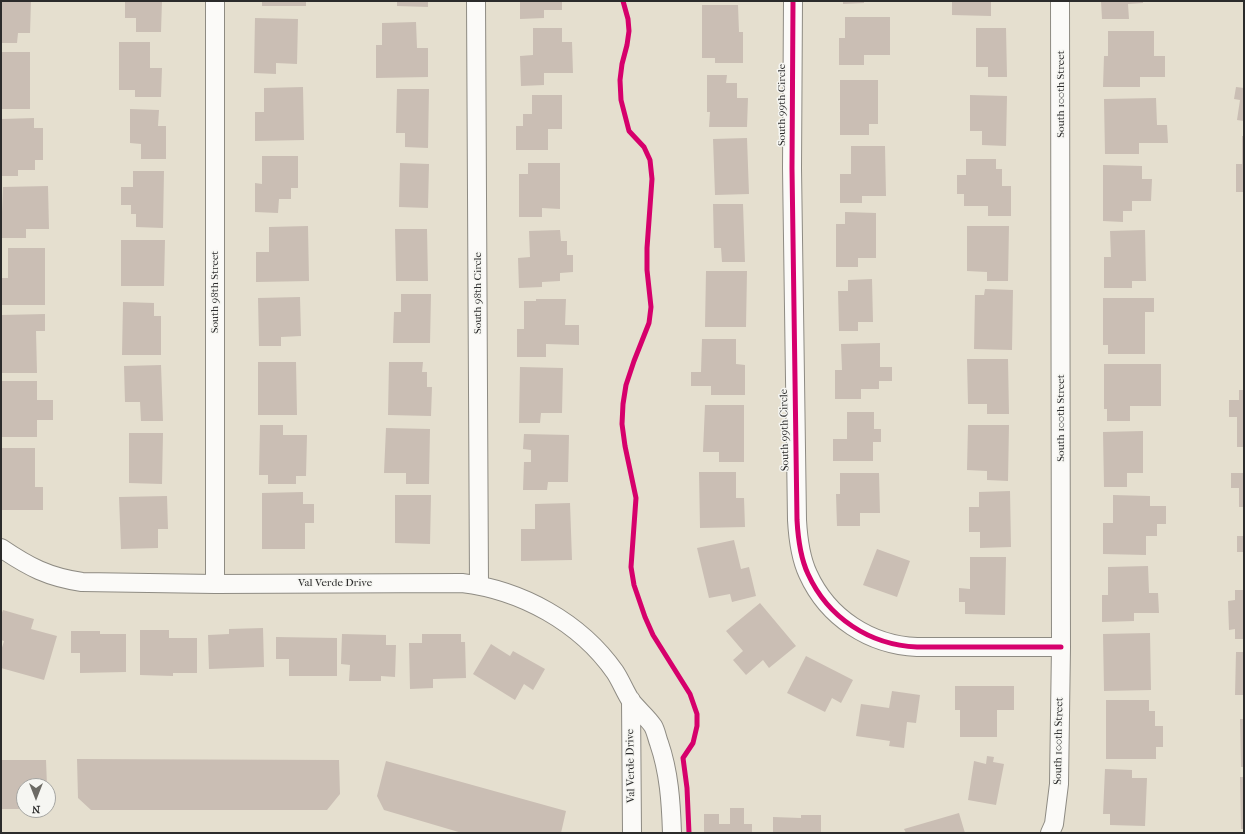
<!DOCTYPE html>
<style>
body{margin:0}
#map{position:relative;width:1245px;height:834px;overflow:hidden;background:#e5dfcf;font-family:"IM FELL French Canon",serif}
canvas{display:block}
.frame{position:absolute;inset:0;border:2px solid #2b2b2b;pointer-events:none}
.north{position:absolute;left:16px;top:778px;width:40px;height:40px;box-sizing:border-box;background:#f6f6f2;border:1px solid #a5a5a2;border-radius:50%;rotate:180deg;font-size:11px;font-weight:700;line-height:16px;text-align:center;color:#2b2b2b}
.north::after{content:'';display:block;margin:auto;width:14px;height:18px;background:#6c6a64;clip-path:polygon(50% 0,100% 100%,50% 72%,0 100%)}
</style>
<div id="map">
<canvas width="1245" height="834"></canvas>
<div class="frame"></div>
<div class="north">N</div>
</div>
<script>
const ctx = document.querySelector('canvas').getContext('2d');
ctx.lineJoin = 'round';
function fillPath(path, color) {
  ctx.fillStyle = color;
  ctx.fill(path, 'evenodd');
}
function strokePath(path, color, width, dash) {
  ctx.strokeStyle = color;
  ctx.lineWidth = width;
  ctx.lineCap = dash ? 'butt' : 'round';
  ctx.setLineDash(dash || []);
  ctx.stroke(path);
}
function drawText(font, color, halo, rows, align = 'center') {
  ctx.font = font + ' "IM FELL French Canon",serif';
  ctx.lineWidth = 3;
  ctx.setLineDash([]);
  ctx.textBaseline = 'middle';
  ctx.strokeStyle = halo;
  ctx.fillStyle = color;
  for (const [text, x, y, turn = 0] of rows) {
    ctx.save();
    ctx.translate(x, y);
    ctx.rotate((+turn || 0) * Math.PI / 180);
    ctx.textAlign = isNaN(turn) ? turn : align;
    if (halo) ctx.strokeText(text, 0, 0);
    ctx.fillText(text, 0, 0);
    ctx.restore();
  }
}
fillPath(new Path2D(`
 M 1,1 L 31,1 L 30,33 L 18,33 L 17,43 L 1,43 Z
 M 125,1 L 162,1 L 161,32 L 136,32 L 136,18 L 125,18 Z
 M 262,1 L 306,1 L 306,6 L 262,6 Z
 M 397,1 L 428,1 L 428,7 L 397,6 Z
 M 520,1 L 562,1 L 562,10 L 544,10 L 544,18 L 520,19 Z
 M 843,1 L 864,1 L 864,3 L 843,4 Z
 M 952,1 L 991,1 L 991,16 L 952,15 Z
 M 1101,1 L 1143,1 L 1143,3 L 1128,4 L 1129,19 L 1102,19 Z
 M 702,5 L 738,5 L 739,32 L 743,32 L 743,63 L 715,63 L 715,58 L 702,58 Z
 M 845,17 L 890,17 L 890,55 L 864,55 L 864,65 L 839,65 L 839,38 L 845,38 Z
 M 255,18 L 298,19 L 297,64 L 276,63 L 276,74 L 254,73 Z
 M 416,22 L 417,48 L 428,48 L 428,77 L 376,78 L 376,45 L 382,45 L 382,23 Z
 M 533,28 L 562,28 L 562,42 L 572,42 L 573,73 L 544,73 L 544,85 L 521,86 L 520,56 L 533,55 Z
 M 976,28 L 1006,28 L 1007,77 L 988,77 L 988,67 L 976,67 Z
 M 1108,31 L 1154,31 L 1154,56 L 1165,56 L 1165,77 L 1140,77 L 1140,87 L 1103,87 L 1104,56 L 1108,56 Z
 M 119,42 L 150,42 L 150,68 L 162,68 L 161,97 L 135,97 L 135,90 L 119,90 Z
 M 1,52 L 30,52 L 30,109 L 1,109 Z
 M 707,75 L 727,75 L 726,83 L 737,83 L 737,98 L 748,98 L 747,127 L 709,127 L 710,112 L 707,112 Z
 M 840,80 L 878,80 L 878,124 L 869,124 L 869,135 L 840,135 Z
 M 303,87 L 304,140 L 255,141 L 255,112 L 264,112 L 264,88 Z
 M 1236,87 L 1244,88 L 1244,121 L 1237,120 L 1240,100 L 1234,99 Z
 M 397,89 L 429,89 L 428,148 L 405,147 L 405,133 L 396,133 Z
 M 532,95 L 562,95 L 562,129 L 548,129 L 548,150 L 516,150 L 516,126 L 523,126 L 523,114 L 532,114 Z
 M 970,95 L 1007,96 L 1006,146 L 982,145 L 982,131 L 970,131 Z
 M 1156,98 L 1157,125 L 1167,125 L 1168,143 L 1139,143 L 1139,154 L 1105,154 L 1104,99 Z
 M 130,109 L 159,110 L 158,126 L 166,126 L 166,159 L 141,159 L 141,144 L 130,143 Z
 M 34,118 L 34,128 L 43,128 L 43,160 L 35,160 L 35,170 L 18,170 L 18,176 L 1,176 L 2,119 Z
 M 1242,136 L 1244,136 L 1244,192 L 1236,192 L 1236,164 L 1242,164 Z
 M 747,138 L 749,194 L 715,195 L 713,139 Z
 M 851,146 L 885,146 L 886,196 L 862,196 L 862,203 L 840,203 L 840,174 L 851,174 Z
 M 262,156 L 298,156 L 298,188 L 291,188 L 291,199 L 279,199 L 278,213 L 255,212 L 255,183 L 262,184 Z
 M 966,159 L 996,159 L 996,169 L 1002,169 L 1002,186 L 1011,186 L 1011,216 L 988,216 L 988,206 L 964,206 L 964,194 L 957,194 L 957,175 L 966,175 Z
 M 400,163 L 429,164 L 428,208 L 399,207 Z
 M 528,163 L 560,163 L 560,209 L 542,208 L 542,217 L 519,217 L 519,174 L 528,174 Z
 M 1103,165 L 1142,166 L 1142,179 L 1152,179 L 1151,201 L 1132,201 L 1132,211 L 1123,211 L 1123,222 L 1103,221 Z
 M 133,171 L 164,171 L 163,228 L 136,227 L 136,214 L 131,214 L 131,205 L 121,205 L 121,187 L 133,187 Z
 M 48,186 L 49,229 L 26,229 L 26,238 L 1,238 L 3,187 Z
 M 713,204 L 743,204 L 745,262 L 722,262 L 721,248 L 714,248 Z
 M 845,212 L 876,213 L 876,258 L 858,258 L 858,267 L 836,267 L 836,224 L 845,224 Z
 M 308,226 L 309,281 L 256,282 L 256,252 L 269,252 L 269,227 Z
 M 967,226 L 1009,226 L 1008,281 L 987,281 L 987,272 L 967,271 Z
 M 395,229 L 427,229 L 428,281 L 396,281 Z
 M 560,230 L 561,241 L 567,241 L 567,255 L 573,255 L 573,272 L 560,273 L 560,281 L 542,282 L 542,287 L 519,288 L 518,258 L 530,257 L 529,231 Z
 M 1145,230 L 1146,281 L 1132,281 L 1132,288 L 1104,288 L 1104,257 L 1111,257 L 1110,231 Z
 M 121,240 L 165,240 L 164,286 L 121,286 Z
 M 8,248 L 45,248 L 45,305 L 1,305 L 1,278 L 8,278 Z
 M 706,271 L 747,271 L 746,327 L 705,327 Z
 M 872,279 L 873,322 L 858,322 L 858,331 L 839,331 L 838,291 L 848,291 L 848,280 Z
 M 985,289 L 1013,290 L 1012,350 L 974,349 L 975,295 L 984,295 Z
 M 401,294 L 431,294 L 430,343 L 393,343 L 394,312 L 401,312 Z
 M 300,297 L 301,336 L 281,337 L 281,346 L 259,346 L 258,298 Z
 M 1103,298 L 1154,298 L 1154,312 L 1145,312 L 1145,354 L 1108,354 L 1108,345 L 1103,345 Z
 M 536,299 L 566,299 L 565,325 L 579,325 L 579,345 L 546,344 L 546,357 L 517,357 L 517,329 L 524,329 L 524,301 L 536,301 Z
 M 123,302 L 154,303 L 154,316 L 161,316 L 161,355 L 122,355 Z
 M 45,314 L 45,331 L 36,331 L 37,373 L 1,373 L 1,315 Z
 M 702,339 L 736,339 L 736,364 L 745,365 L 745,395 L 711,395 L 711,386 L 691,386 L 691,372 L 701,372 Z
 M 880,343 L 880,367 L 892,367 L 892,381 L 879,381 L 879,389 L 861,389 L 861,399 L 835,399 L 835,370 L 842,370 L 841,344 Z
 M 967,359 L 1008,359 L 1009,414 L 987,414 L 987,404 L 968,404 Z
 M 258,362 L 296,362 L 297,415 L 258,415 Z
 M 389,362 L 423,362 L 422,372 L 427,372 L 427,387 L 432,387 L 431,416 L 388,415 Z
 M 1104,364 L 1161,364 L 1161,406 L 1130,406 L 1130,421 L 1107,421 L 1107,409 L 1104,409 Z
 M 161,365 L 163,421 L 141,421 L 140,402 L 125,402 L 124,366 Z
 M 520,367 L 563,368 L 562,413 L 541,413 L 540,423 L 519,423 Z
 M 1,381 L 37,381 L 37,400 L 53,400 L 53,420 L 37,420 L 37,437 L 1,437 Z
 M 1239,390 L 1244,390 L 1244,447 L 1237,447 L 1237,417 L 1229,417 L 1229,400 L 1239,400 Z
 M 705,405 L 744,405 L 744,462 L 719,462 L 719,452 L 703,452 Z
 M 847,412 L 874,412 L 874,429 L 881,429 L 881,442 L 873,442 L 873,461 L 833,461 L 833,439 L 847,439 Z
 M 260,425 L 283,425 L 283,435 L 307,435 L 306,476 L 296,476 L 296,484 L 268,484 L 268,475 L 259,475 Z
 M 968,425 L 1009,425 L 1008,481 L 987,480 L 987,471 L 967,470 Z
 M 386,428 L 430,429 L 429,484 L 406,484 L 406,473 L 384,473 Z
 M 1143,431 L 1143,473 L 1127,473 L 1127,487 L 1104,487 L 1103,432 Z
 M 129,433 L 163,433 L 162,484 L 129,483 Z
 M 524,434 L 569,435 L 568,482 L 548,482 L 547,490 L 523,490 L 524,462 L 531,462 L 531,450 L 523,449 Z
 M 1,448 L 35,448 L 35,487 L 43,487 L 43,510 L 1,510 Z
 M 699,472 L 736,472 L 736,498 L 744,498 L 745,527 L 700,528 Z
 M 840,473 L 879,473 L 880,513 L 860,513 L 860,526 L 837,526 L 836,494 L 840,494 Z
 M 1231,473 L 1244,473 L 1244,507 L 1239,507 L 1239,488 L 1231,488 Z
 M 1010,491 L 1011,547 L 980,548 L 980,532 L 969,532 L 969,507 L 979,507 L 979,492 Z
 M 303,492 L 303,504 L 314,504 L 314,523 L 305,523 L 305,549 L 262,549 L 262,493 Z
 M 395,495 L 431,495 L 430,544 L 395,543 Z
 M 1113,495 L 1150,496 L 1150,506 L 1166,506 L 1166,524 L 1157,524 L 1157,536 L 1146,536 L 1146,555 L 1103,554 L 1103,523 L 1113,523 Z
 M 167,496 L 168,529 L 158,529 L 158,548 L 121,549 L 119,497 Z
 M 570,503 L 572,560 L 521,561 L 521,529 L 535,529 L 535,504 Z
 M 1237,536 L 1244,536 L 1244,552 L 1237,552 Z
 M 734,540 L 741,569 L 749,567 L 756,596 L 732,602 L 730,594 L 709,598 L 697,548 Z
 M 877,549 L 910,561 L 897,597 L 863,585 Z
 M 970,557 L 1006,557 L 1005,615 L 965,614 L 965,602 L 959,602 L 959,588 L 970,589 Z
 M 1148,566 L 1149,593 L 1158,593 L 1159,613 L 1134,613 L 1134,621 L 1102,622 L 1102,595 L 1108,595 L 1108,567 Z
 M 1235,590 L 1244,590 L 1244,639 L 1235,639 L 1235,629 L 1229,630 L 1228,601 L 1235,600 Z
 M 760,603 L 796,646 L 769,668 L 763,660 L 746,675 L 733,660 L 743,651 L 726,631 Z
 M 3,610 L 34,619 L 31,629 L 57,636 L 44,680 L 1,668 L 1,651 L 4,641 L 1,640 L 1,615 Z
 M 263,628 L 264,667 L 209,669 L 208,635 L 229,634 L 229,629 Z
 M 140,630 L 169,630 L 169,638 L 197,638 L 197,673 L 173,673 L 173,676 L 140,675 Z
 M 71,631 L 100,631 L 100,634 L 126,634 L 126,672 L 80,673 L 80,653 L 71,653 Z
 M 1150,633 L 1151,690 L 1104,691 L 1103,634 Z
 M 342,634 L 386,635 L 386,645 L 396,645 L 395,677 L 381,676 L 381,681 L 349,681 L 350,665 L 341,664 Z
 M 422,634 L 461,634 L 461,642 L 465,642 L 466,678 L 433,679 L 433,688 L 410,689 L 409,643 L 422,643 Z
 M 276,637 L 337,638 L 337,676 L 289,676 L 289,659 L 276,659 Z
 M 491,644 L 510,656 L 513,651 L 545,669 L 533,690 L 524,684 L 515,700 L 473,674 Z
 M 1236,652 L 1244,652 L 1244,695 L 1235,695 Z
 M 806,656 L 853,680 L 841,703 L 832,698 L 825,712 L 787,693 Z
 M 955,686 L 1014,686 L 1014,710 L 997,710 L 997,737 L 960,737 L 960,710 L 955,710 Z
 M 892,691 L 920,695 L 916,723 L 907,722 L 904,748 L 889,746 L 890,741 L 856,736 L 861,704 L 889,708 Z
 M 1106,700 L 1149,700 L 1149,711 L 1155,711 L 1155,726 L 1163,726 L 1163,747 L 1156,747 L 1156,759 L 1106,759 Z
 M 1240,719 L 1244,719 L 1244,767 L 1241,767 Z
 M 987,756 L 994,757 L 993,762 L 1004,764 L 996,805 L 968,800 L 974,761 L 986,764 Z
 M 77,759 L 339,760 L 340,794 L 327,810 L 91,810 L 78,798 Z
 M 1,760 L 46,760 L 47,786 L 24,786 L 24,809 L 1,809 Z
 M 386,761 L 566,811 L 561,833 L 462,833 L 384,810 L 377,796 Z
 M 1105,769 L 1132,770 L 1132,778 L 1147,778 L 1145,826 L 1110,825 L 1110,814 L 1103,814 Z
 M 1240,777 L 1244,777 L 1244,829 L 1241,829 Z
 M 730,808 L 744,808 L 744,824 L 752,824 L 752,833 L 704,833 L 704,814 L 719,814 L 719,824 L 730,824 Z
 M 959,813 L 965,833 L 906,833 L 904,829 Z
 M 801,815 L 821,815 L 821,833 L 773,833 L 773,817 L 801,818 Z`), '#cabeb4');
const minor = new Path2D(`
 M 215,1 L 215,584
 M 476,1 L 479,585
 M 793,1 L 792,168 L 797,520 C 798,538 800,557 808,574 C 828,618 870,645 917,647 L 1061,647
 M 1,548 C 29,567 48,577 82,582 L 215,584 L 462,583 C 521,590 580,622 615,672 C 621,681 625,692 631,701 C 638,710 647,717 653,726 C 656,731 657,738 659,743 C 669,772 671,802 672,833
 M 631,700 L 632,833
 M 1050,833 L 1054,824 L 1059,784 L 1061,647 L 1060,1`);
strokePath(minor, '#8e8b83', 20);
strokePath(minor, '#fbfaf8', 18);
strokePath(new Path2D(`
 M 623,1 L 628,19 L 629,31 L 627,45 L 622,64 L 620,80 L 621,100 L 629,131 L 644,147 L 650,160 L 652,179 L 647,248 L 647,270 L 651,307 L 649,323 L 634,361 L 626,385 L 623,404 L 622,424 L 625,446 L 636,498 L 631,567 L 634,585 L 645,617 L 653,635 L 690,694 L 697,714 L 697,726 L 693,743 L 683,758 L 687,788 L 689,833
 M 793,1 L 792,168 L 797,520 C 798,538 800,557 808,574 C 828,618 870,645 917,647 L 1061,647`), '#d6006c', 5);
drawText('11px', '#2b2b2b', '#f6f6f2', [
 ["South 100th Street",1061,94,-90],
 ["South 99th Circle",782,105,-90],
 ["South 98th Street",215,292,-90],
 ["South 98th Circle",478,293,-90],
 ["South 100th Street",1061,418,-90],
 ["South 99th Circle",785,430,-91],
 ["Val Verde Drive",335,583],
 ["South 100th Street",1059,741,-89],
 ["Val Verde Drive",631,766,-91]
]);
</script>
